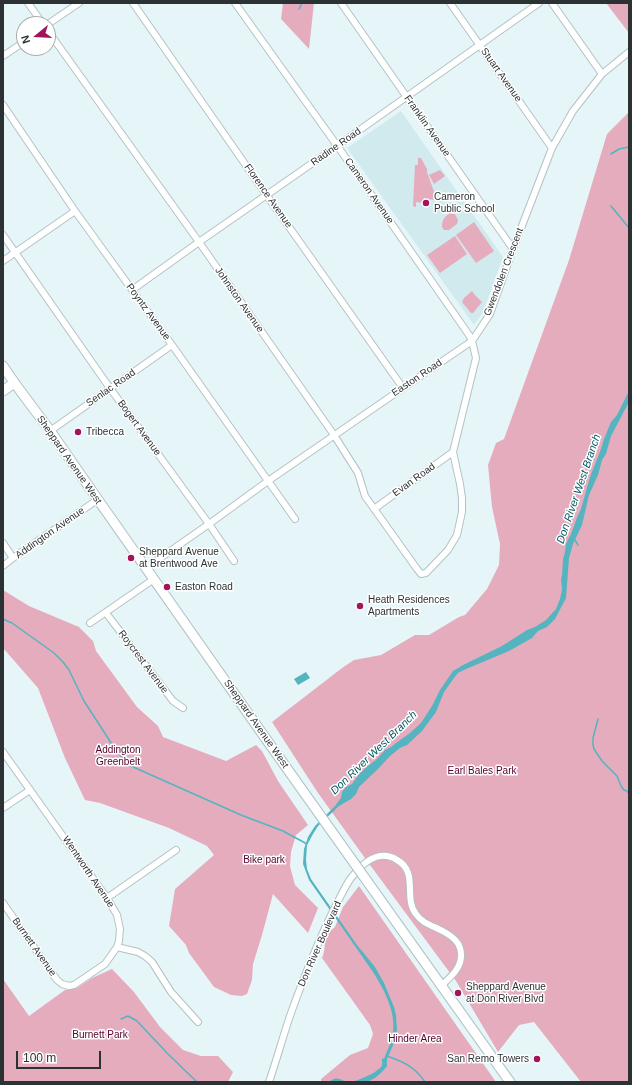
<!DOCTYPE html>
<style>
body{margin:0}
#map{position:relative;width:632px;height:1085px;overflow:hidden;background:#e6f6f8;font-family:Helvetica,sans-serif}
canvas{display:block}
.frame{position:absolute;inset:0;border:4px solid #2c3233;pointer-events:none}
.north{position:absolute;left:16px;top:16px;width:40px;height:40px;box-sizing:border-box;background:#fff;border:1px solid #abadad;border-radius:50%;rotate:252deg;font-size:11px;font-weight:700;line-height:16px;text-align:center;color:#2c3233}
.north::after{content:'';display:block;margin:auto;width:14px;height:18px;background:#a3155b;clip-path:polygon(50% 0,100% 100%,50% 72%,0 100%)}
.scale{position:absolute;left:16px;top:1051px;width:85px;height:18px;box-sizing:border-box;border:2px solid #2c3233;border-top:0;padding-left:5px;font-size:12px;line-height:14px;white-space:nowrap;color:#2c3233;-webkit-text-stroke:3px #fff;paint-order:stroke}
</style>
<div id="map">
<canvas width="632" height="1085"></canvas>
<div class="frame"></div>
<div class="north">N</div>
<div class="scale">100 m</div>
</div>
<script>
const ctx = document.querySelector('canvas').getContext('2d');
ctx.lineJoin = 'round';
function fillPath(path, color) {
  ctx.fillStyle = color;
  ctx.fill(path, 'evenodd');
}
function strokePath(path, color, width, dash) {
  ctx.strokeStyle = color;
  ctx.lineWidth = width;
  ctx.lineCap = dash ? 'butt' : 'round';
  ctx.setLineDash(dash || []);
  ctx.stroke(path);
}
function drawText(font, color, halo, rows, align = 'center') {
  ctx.font = font + ' Helvetica,sans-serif';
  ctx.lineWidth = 3;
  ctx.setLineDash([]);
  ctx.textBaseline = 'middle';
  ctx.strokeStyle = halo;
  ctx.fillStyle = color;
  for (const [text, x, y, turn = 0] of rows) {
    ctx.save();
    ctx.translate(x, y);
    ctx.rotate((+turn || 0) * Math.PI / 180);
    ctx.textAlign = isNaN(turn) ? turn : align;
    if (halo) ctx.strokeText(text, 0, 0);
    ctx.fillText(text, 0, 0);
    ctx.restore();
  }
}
fillPath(new Path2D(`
 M 401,111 L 503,257 L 483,312 L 474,325 L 347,148 Z`), '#d1eaee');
fillPath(new Path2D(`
 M 283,3 L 314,3 L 309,49 L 281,19 Z
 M 606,3 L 629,3 L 629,33 Z
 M 629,112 L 629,1082 L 581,1082 L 534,1022 L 519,1025 L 498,1052 L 456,981 L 370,865 L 318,793 L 272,722 L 342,668 L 354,660 L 381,655 L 415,635 L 429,635 L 459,617 L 465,615 L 487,589 L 499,565 L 500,544 L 492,507 L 488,465 L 496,443 L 504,439 L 569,260 L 607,134 Z
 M 418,158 L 421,158 L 427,169 L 427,172 L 437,200 L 425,199 L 423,203 L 416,202 L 416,207 L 413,206 L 415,165 L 418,165 Z
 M 440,170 L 445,176 L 434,184 L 429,175 Z
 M 450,213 L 455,214 L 458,220 L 457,224 L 449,230 L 444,230 L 442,227 C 442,220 444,217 450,213 Z
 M 474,222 L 494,251 L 476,263 L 456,235 Z
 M 455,236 L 467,254 L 440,273 L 427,255 Z
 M 472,291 L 475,295 L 482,302 L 473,313 L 471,313 L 462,302 L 464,298 Z
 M 3,590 L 29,606 L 79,627 L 93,641 L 96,651 L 137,707 L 158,726 L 163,737 L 226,761 L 256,745 L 262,751 L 278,781 L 308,825 L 296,835 L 291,852 L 290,866 L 295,885 L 318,908 L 308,933 L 273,894 L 262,935 L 253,964 L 252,980 L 247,994 L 242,996 L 231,995 L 214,987 L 189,953 L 186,945 L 169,926 L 175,889 L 214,855 L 207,846 L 169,828 L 100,803 L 85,800 L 65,758 L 38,688 L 3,648 Z
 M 359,886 L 496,1082 L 321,1082 L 321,1079 L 350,1055 L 368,1048 L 373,1034 L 370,1025 L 322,958 C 326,949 324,944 325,935 L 335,927 L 343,907 Z
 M 112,969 L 134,992 L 160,1027 L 183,1050 L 201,1056 L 218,1056 L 233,1072 L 228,1082 L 3,1082 L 3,979 L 29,1016 L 65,990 L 77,988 L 92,978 Z`), '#e5acbe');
fillPath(new Path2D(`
 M 629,391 L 629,402 L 611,436 L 606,454 L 602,460 L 598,475 L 589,495 L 582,525 L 573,544 L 569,558 L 566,598 L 555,619 L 547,627 L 538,631 L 532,638 L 509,651 L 466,669 L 458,673 L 454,678 L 444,692 L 436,712 L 422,731 L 407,745 L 400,748 L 390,756 L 378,769 L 359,787 L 356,794 L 351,799 L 339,806 L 318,826 L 313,834 L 307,845 L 306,860 L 307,869 L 311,879 L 357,945 L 375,967 L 384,983 L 394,1007 L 396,1015 L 397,1030 L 394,1043 L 387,1059 L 387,1066 L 382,1072 L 375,1078 L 367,1082 L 328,1082 C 330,1081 332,1080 334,1079 C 339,1077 344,1082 349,1082 C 356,1082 376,1073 381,1067 C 383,1065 382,1062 382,1058 L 384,1059 C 386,1052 390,1046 392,1039 C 398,1015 385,991 373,972 L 309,880 L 303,864 L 304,849 L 308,837 L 315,826 L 335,806 L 341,798 L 342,792 L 346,787 L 352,784 L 360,773 L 369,765 L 376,760 L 385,750 L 391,747 L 396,743 L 410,733 L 421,723 L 432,706 L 440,690 L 453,671 L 463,665 L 502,646 L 527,630 L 535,627 L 546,620 L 556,609 L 560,599 L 562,589 L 561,579 L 562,576 L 563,559 L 565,552 L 566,544 L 571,534 L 578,515 L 581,509 L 590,477 L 601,449 L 604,439 L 611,422 L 617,415 Z
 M 306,672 L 310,678 L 298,685 L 294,679 Z`), '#54b4c0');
strokePath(new Path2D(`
 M 299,9 L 302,3
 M 611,154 L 619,149 L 629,147
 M 611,206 L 629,228
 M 575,540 L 578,545
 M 3,619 L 12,623 L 54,653 L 63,662 L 69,670 L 84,701 L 117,752 L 131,766 L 241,815 L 283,831 L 307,844
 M 598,719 L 593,738 L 593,745 L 594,749 L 602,761 L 617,776 L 621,786 L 624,790 L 627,791 L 629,794
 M 121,1019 L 128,1016 L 137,1021 L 167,1053 L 197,1082
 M 387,1056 C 404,1062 415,1067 425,1082`), '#54b4c0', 1.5);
const street = new Path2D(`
 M 28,3 L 43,24
 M 133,3 L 270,200 L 403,388
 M 341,3 L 513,249
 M 450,3 L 552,148
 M 552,3 L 602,74
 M 48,24 L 79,3
 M 48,31 L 199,242 L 334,435 L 358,473 L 365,496 L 417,569 L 421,574 L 426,573 L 448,550 L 457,535 L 462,512 L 462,498 L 460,484 L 453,452 L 476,358 L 472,341 L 469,335 L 341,151 L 235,3
 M 3,56 L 24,42
 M 3,105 L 75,211 L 172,345 L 295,519
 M 3,235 L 107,384 L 209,524 L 234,561
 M 3,261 L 75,211
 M 132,290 L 199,242 L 337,146 L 539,3
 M 50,431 L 172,345
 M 374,509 L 453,452
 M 3,543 L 13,558
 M 3,566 L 13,558 L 97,500
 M 146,568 L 209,524 L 268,481 L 403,388 L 472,341 L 490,314 L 513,249 L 552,148 L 573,111 L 602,74 L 629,52
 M 106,613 L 173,701 L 183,708
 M 90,623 L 154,579
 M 3,752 L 107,898 L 117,915 L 120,929 L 119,941 L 117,947 L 105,964 L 74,985 L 69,986 L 62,984 L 57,980 L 3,903
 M 3,808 L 30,790
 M 107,898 L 176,850
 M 117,947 L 138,952 L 145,956 L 152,962 L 171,992 L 198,1022
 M 269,1082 C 277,1059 283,1036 291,1013 C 304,977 318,941 335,907 C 340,898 345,886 351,878 C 358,869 366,860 376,857 C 383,855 391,856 397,860 C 419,872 403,898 416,914 C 423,925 436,926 446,933 C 453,937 458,941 460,948 C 465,965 452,976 441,986`);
const secondary = new Path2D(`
 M 3,366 C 18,389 35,410 51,432 C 122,535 195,637 266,739
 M 3,391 L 14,383
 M 421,957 L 510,1082`);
strokePath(street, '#b2c2c4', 8);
strokePath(secondary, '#b2c2c4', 11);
strokePath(street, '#fff', 6);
strokePath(secondary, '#fff', 9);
const secondaryBridge = new Path2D(`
 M 266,739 L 421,957`);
strokePath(secondaryBridge, '#b2c2c4', 11, []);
strokePath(secondaryBridge, '#fff', 9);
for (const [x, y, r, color] of [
 [426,203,4,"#a3155b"],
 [78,432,4,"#a3155b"],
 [131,558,4,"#a3155b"],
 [167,587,4,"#a3155b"],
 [360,606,4,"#a3155b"],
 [458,993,4,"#a3155b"],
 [537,1059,4,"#a3155b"]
]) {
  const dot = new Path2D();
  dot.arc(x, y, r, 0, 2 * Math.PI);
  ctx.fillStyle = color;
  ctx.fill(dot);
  strokePath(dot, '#fff', 1.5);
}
drawText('10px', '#2c3233', '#fff', [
 ["Stuart Avenue",501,75,55],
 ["Franklin Avenue",427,126,55],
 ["Radine Road",336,147,-35],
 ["Cameron Avenue",369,191,55],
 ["Florence Avenue",268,196,55],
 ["Gwendolen Crescent",504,272,-69],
 ["Johnston Avenue",239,300,55],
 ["Poyntz Avenue",148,312,54],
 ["Easton Road",417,378,-34],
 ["Senlac Road",111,388,-35],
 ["Bogert Avenue",139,428,54],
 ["Sheppard Avenue West",69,460,55],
 ["Evan Road",414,480,-36],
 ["Addington Avenue",50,533,-35],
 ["Roycrest Avenue",143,662,53],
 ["Sheppard Avenue West",256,724,55],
 ["Wentworth Avenue",88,872,56],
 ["Don River Boulevard",320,944,-66],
 ["Burnett Avenue",34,947,55]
]);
drawText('10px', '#2c3233', '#fff', [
 ["Cameron",434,197],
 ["Public School",434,209],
 ["Tribecca",86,432],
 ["Sheppard Avenue",139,552],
 ["at Brentwood Ave",139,564],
 ["Easton Road",175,587],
 ["Heath Residences",368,600],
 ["Apartments",368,612],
 ["Sheppard Avenue",466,987],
 ["at Don River Blvd",466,999],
 ["San Remo Towers",529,1059,"right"]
], 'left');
drawText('10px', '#55002b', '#fff', [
 ["Addington",118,750],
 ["Greenbelt",118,762],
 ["Earl Bales Park",482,771],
 ["Bike park",264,860],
 ["Burnett Park",100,1035],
 ["Hinder Area",415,1039]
]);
drawText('italic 11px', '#005962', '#fff', [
 ["Don River West Branch",579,489,-71],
 ["Don River West Branch",374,753,-44]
]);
</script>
